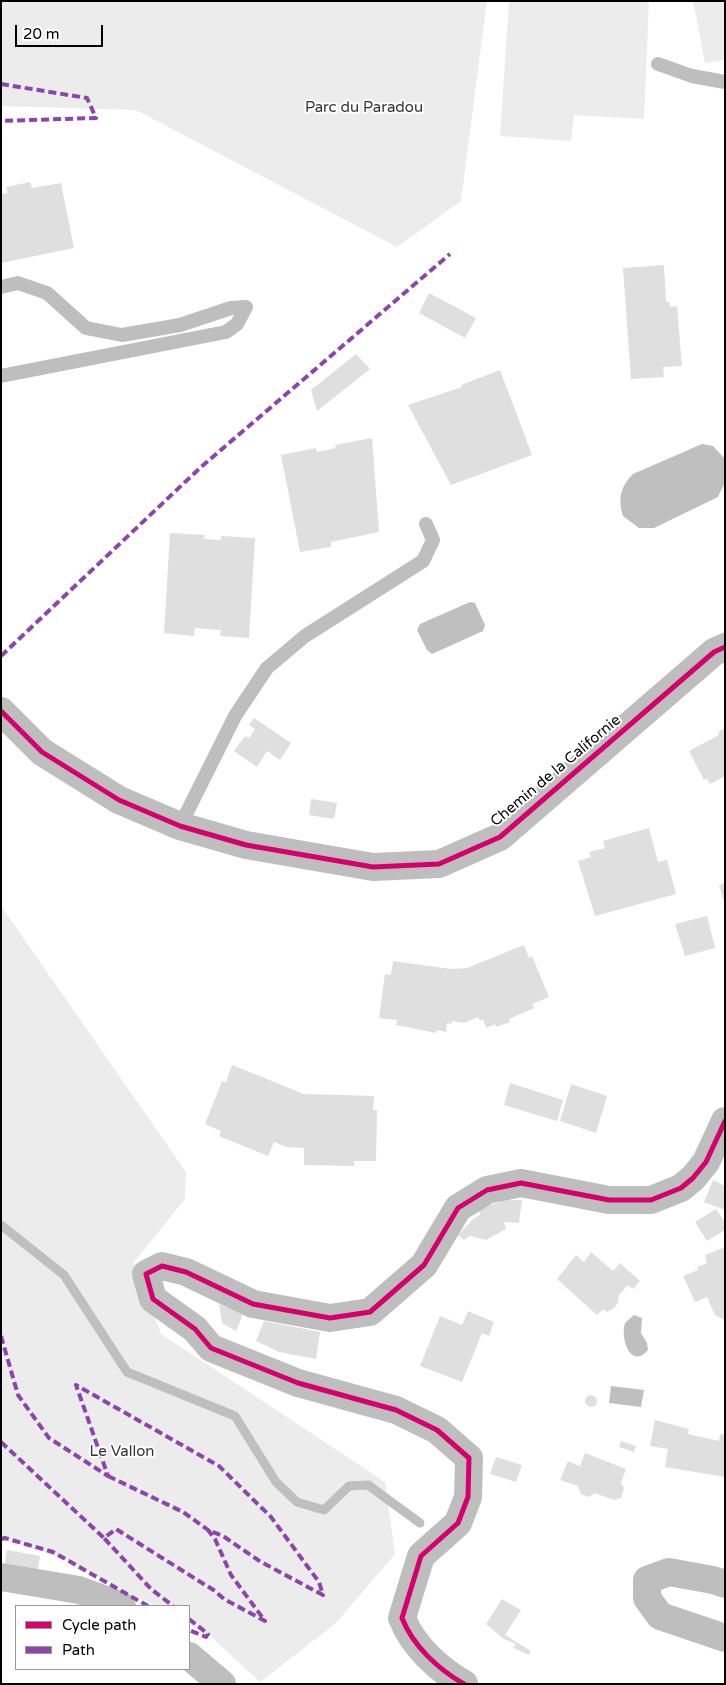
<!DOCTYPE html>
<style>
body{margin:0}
#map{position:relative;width:726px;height:1685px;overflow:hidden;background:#fff;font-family:"Varela Round",sans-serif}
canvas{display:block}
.frame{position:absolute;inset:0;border:2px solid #000;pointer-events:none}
.legend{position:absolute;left:15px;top:1605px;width:175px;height:65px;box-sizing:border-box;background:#fff;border:1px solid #999;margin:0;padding:6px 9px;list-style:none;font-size:15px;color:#000}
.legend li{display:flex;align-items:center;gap:10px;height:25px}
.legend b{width:25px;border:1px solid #999}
.scale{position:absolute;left:15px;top:25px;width:88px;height:22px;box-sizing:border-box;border:2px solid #000;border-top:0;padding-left:6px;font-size:15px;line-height:18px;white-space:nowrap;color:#000;-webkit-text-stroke:4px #fff;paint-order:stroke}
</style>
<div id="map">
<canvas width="726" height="1685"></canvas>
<div class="frame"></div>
<ul class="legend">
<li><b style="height:6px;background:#d6006c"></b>Cycle path</li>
<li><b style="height:6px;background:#8e44ad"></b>Path</li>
</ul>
<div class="scale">20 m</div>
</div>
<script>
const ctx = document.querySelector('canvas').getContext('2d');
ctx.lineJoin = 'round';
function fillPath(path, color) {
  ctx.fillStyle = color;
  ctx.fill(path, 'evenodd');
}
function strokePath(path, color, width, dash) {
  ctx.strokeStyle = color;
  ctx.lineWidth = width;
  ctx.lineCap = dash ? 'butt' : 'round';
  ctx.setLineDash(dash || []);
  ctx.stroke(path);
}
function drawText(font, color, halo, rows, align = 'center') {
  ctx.font = font + ' "Varela Round",sans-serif';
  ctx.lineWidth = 4;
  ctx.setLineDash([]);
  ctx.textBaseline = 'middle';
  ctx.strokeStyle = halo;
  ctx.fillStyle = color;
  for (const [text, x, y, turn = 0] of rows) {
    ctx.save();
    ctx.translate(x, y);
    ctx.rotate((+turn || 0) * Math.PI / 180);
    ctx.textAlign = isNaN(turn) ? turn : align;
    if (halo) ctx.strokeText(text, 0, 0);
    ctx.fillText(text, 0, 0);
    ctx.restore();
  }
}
fillPath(new Path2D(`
 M 1,1 L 487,1 L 461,201 L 397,247 L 136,110 L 1,106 Z
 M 509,1 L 649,1 L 644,119 L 574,115 L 571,141 L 500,136 Z
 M 693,1 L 725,1 L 725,60 L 705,63 Z
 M 1,906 L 186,1172 L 185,1199 L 134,1262 L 161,1334 L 385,1482 L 395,1554 L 335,1624 L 260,1682 L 208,1634 L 189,1624 L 189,1606 L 155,1606 L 63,1558 L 1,1539 Z`), '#ececec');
fillPath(new Path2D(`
 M 702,444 L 713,446 L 724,458 L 725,482 L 718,497 L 654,528 L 639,528 L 623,516 C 618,499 620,487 633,474 Z
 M 470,602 L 475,603 L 485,625 L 483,631 L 432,654 L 427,650 L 417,630 L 420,624 Z
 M 634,1315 L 642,1318 L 641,1333 L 647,1343 L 648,1350 C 631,1370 620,1339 625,1323 Z
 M 611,1386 L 644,1390 L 641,1407 L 609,1403 Z`), '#bfbfbf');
strokePath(new Path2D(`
 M 1,1225 L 64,1275 L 127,1372 L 235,1416 L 276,1482 L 297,1502 L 324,1510 L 349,1486 L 368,1485 L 420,1523`), '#bfbfbf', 9);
fillPath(new Path2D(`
 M 30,182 L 32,188 L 61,183 L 74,248 L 1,263 L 1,194 L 8,193 L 6,187 Z
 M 664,265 L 666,302 L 669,301 L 670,307 L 677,306 L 682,366 L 663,367 L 664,377 L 631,379 L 623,268 Z
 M 429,293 L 476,318 L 465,338 L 419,313 Z
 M 356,354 L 370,369 L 317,411 L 311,390 Z
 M 500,370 L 532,455 L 451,485 L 408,405 L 462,387 L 461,385 Z
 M 372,438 L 379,532 L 331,542 L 331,547 L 300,552 L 281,455 L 316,448 L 317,452 L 336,448 L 335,445 Z
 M 170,533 L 205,535 L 204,539 L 221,540 L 221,536 L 255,538 L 249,638 L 220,636 L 221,630 L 195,628 L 194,636 L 164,633 Z
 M 254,718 L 291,743 L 280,760 L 267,751 L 257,767 L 234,751 L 245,736 L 249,738 L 255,729 L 249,725 Z
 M 725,728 L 725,776 L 710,784 L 706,778 L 704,780 L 689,751 L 719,735 L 718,732 Z
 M 311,799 L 337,803 L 334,819 L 309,815 Z
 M 649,828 L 658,862 L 667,860 L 676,894 L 595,916 L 578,861 L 591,857 L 589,852 L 605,848 L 603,841 Z
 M 725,883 L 725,899 L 723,899 L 719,885 Z
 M 707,916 L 715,948 L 685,956 L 675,924 Z
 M 524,945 L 529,958 L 532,956 L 549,997 L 532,1004 L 534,1008 L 509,1019 L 510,1022 L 496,1027 L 495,1024 L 486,1028 L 483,1019 L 480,1021 L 478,1017 L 464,1023 L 452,1021 L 451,1024 L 447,1023 L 446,1032 L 437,1030 L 436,1033 L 396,1025 L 397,1020 L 379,1018 L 385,974 L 391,975 L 393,961 L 451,969 L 467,968 Z
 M 232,1065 L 304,1094 L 374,1096 L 373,1110 L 377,1110 L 376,1161 L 354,1161 L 354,1166 L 304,1165 L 304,1148 L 286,1147 L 274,1142 L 268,1156 L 219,1136 L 221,1131 L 205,1124 L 222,1081 L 226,1082 Z
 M 510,1083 L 563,1100 L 557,1121 L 504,1105 Z
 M 571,1084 L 607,1096 L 596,1133 L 560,1121 Z
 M 713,1180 L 725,1186 L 725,1210 L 704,1202 Z
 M 500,1200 L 522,1200 L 519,1223 L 504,1222 L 506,1229 L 486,1240 L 470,1236 L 464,1240 L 458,1235 L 473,1219 L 480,1215 L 478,1208 L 501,1202 Z
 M 716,1209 L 725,1222 L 725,1230 L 707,1241 L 695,1222 Z
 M 725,1247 L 725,1320 L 715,1315 L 707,1297 L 695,1302 L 683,1276 L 698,1270 L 697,1267 L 707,1263 L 705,1255 Z
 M 591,1252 L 613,1271 L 620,1263 L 640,1281 L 633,1289 L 628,1285 L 619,1295 L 618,1303 L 614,1308 L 607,1312 L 603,1309 L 597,1315 L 557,1279 L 576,1255 L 584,1262 Z
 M 219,1304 L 243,1314 L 236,1331 L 222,1323 Z
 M 468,1311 L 494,1322 L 489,1336 L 482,1333 L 462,1382 L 420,1366 L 440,1316 L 462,1325 Z
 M 264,1321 L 320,1332 L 316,1359 L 279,1352 L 256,1341 Z
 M585 1401a6 6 0 1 1 12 0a6 6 0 1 1-12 0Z
 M 655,1420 L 689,1429 L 688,1434 L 719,1441 L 720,1434 L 725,1435 L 725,1477 L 665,1467 L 668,1449 L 650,1446 Z
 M 621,1441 L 636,1446 L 634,1452 L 619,1447 Z
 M 585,1453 L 626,1469 L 621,1483 L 624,1488 L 621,1498 L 614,1500 L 595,1493 L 588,1497 L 581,1494 L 578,1486 L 560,1480 L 568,1461 L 580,1466 Z
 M 496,1457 L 522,1465 L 516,1482 L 490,1474 Z
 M 7,1550 L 40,1556 L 37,1575 L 4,1568 Z
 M 502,1599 L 521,1610 L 505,1635 L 531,1651 L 529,1655 L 513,1648 L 516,1644 L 504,1639 L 486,1624 Z`), '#dfdfdf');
strokePath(new Path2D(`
 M 658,64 L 692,76 L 725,82
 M 1,287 L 18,283 L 47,293 L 86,328 L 122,335 L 180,325 L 231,308 L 246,307 L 237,324 L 226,332 L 1,376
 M 180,826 L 235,716 L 267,668 L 305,636 L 423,561 L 433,540 L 426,524`), '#bebebe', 14);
strokePath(new Path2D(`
 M 1,711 L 42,752 L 119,800 L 180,826 L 246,845 L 373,867 L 439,864 L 500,837 L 714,652 L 725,647
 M 1,1577 L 79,1590 L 122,1606
 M 725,1584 L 713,1580 L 669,1572 L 647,1580 L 647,1598 L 660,1616 L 725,1638
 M 189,1656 L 222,1684
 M 464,1684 C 438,1669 413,1646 402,1618 L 421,1556 L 458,1523 L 468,1497 L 469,1458 L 437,1430 L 396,1410 L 298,1383 L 211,1348 L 195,1329 L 153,1299 L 146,1274 L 162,1266 L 186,1272 L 253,1304 L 330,1318 L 370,1312 L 424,1265 L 458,1208 L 487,1190 L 521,1183 L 609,1200 L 651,1200 L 681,1188 L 693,1178 L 706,1162 L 725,1121`), '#bebebe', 28);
strokePath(new Path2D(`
 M 1,84 L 87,98 L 96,118 L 1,121
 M 1,656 L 201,467 L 450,254
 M 1,1336 L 18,1395 L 49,1438 L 108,1476 L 76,1385 L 219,1466 L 271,1517 L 319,1582 L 323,1595 L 261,1562 L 223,1536 L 208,1530 L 215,1539 L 231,1575 L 265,1621 L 224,1599 L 215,1591 L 116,1529 L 104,1538 L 151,1589 L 173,1606
 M 1,1442 L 104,1538
 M 108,1476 L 183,1512 L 208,1530
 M 1,1539 L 5,1538 L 53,1552 L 148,1606
 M 189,1619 L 208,1634 L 206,1637 L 189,1630`), '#8e44ad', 4, [8, 4]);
strokePath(new Path2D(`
 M 1,711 L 42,752 L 119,800 L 180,826 L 246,845 L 373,867 L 439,864 L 500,837 L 714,652 L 725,647
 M 464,1684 C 438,1669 413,1646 402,1618 L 421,1556 L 458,1523 L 468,1497 L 469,1458 L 437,1430 L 396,1410 L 298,1383 L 211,1348 L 195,1329 L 153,1299 L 146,1274 L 162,1266 L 186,1272 L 253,1304 L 330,1318 L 370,1312 L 424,1265 L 458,1208 L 487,1190 L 521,1183 L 609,1200 L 651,1200 L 681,1188 L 693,1178 L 706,1162 L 725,1121`), '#d6006c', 5);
drawText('15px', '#333', '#fff', [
 ["Parc du Paradou",364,108],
 ["Le Vallon",122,1452]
]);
drawText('15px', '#000', '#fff', [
 ["Chemin de la Californie",556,771,-40]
]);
</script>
